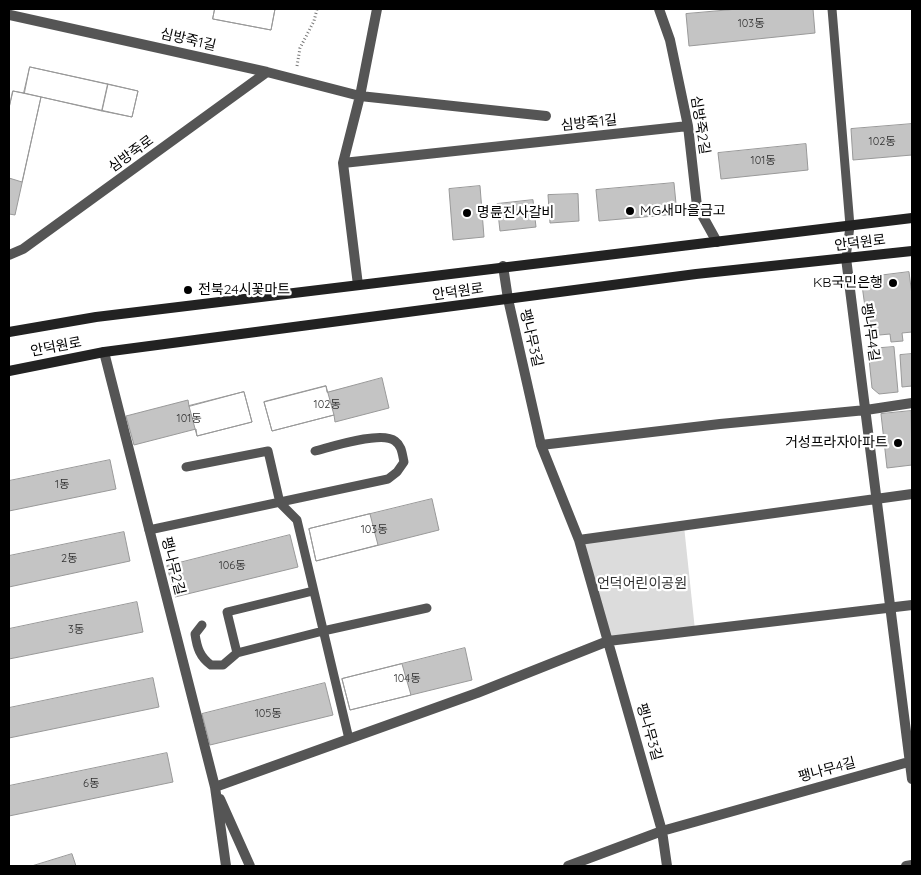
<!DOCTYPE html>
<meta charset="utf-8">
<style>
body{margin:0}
#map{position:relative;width:921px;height:875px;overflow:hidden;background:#fff;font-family:Quicksand,sans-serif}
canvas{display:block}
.frame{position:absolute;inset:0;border:10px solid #000;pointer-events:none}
</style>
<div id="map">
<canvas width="921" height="875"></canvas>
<div class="frame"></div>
</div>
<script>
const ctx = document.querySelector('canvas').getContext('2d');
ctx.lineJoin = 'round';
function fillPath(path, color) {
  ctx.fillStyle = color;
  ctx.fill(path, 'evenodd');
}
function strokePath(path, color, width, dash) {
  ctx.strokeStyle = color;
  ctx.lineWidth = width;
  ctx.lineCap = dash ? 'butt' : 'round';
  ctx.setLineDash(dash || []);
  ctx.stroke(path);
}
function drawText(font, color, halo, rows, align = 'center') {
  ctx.font = font + ' Quicksand,"Noto Sans KR",sans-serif';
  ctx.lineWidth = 4.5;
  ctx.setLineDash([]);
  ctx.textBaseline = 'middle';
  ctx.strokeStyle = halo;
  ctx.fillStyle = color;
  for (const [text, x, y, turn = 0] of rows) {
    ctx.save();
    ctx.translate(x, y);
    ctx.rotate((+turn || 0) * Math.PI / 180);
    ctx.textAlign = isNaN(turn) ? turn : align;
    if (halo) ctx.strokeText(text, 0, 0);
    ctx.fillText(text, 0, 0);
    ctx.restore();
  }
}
fillPath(new Path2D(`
 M 684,526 L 695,630 L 607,637 L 579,540 Z`), '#dcdcdc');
const building = new Path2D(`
 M 215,9 L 275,9 L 271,30 L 213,19 Z
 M 215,9 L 275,9 L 271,30 L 213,19 Z
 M 738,9 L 813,9 L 815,33 L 689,46 L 686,14 Z
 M 30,67 L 138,91 L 132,117 L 41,97 L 15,215 L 9,214 L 9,108 L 13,91 L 24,93 Z
 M 30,67 L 108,84 L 102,111 L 24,93 Z
 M 108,84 L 138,91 L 132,117 L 102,111 Z
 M 13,91 L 41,97 L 22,182 L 9,178 L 9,108 Z
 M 912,124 L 912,155 L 853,160 L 851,129 Z
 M 806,144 L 808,170 L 721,179 L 718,153 Z
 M 674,183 L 677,214 L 599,221 L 596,190 Z
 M 480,186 L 484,237 L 453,240 L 449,189 Z
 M 578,194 L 579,221 L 550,223 L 548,195 Z
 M 533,200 L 536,227 L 500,231 L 497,204 Z
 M 909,272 L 912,295 L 912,332 L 902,333 L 903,341 L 891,342 L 890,334 L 869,336 L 861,278 Z
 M 894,347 L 898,392 L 879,394 L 872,388 L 868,349 Z
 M 912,354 L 912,386 L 902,387 L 900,355 Z
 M 382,378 L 389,408 L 335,422 L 334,415 L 272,431 L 264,402 L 326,386 L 327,392 Z
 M 326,386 L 334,415 L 272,431 L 264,402 Z
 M 244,392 L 252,422 L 197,436 L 196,429 L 134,445 L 126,416 L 188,400 L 189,406 Z
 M 244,392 L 252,422 L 197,436 L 189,406 Z
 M 911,411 L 912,465 L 887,468 L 881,414 Z
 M 110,460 L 116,489 L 9,511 L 9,481 Z
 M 432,499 L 439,530 L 316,561 L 309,529 Z
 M 370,514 L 378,545 L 316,561 L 309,529 Z
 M 124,532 L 130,561 L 9,587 L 9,556 Z
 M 290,535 L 298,567 L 175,597 L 167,566 Z
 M 137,602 L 143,632 L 9,659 L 9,629 Z
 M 465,648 L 472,680 L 350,710 L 342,679 Z
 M 402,664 L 411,695 L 350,710 L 342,679 Z
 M 153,678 L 159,707 L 9,738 L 9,708 Z
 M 325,683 L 333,715 L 210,745 L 202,714 Z
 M 167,753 L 173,782 L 9,816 L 9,786 Z
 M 72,854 L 76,866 L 32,866 Z`);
fillPath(building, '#c4c4c4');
strokePath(building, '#999', 1);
strokePath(new Path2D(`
 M 297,66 L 300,48 L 314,21 L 317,9`), '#777', 3, [1, 2.5]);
strokePath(new Path2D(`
 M 832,9 L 850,226 L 846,258
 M 186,467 L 268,451 L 280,503 L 297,520 L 349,739
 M 149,530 L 388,479 L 397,472 L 404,462 C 402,453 402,446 395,441 C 382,430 331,447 315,451
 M 202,625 L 195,634 C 197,648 200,657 211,665 L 223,665 L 237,653 L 323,631 L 427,608
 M 237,653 L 227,612 L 313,591`), '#555', 9);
strokePath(new Path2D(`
 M 659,9 L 670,40 L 688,126 L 697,206 L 717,242
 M 10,15 L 267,72 L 360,96 L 546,116
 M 343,163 L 688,126
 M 9,255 L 23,249 L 267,72
 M 846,258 L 912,779
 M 503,266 L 508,299 L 541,445 L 579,540 L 662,831 L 667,866
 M 358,285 L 343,163 L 360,96 L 377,9
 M 104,352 L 215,787 L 226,866
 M 541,445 L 720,424 L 866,410 L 912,403
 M 579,540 L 912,494
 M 215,787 L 477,693 L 608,641 L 912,605
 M 220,799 L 250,866
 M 568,866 L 662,831 L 912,761
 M 906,866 L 912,865`), '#555', 10);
strokePath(new Path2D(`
 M 9,332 L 96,317 L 912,218
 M 9,371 L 104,352 L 696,274 L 912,251`), '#222', 10);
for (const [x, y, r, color] of [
 [630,211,5,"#000"],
 [467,213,5,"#000"],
 [893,283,5,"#000"],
 [188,290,5,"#000"],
 [898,443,5,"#000"]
]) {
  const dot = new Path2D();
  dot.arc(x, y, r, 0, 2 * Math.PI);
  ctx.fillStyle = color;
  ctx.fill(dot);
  strokePath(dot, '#fff', 2);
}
drawText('11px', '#313131', null, [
 ["103동",751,24],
 ["102동",882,142],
 ["101동",763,161],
 ["102동",327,405],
 ["101동",189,419],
 ["1동",62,485],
 ["103동",374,530],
 ["2동",69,559],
 ["106동",232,566],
 ["3동",76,630],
 ["104동",407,679],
 ["105동",268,714],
 ["6동",91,784]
]);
drawText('14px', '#000', '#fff', [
 ["심방죽1길",188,40,13],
 ["심방죽1길",589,123,-6],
 ["심방죽2길",700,125,81],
 ["심방죽로",131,154,-36],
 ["안덕원로",860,243,-7],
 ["안덕원로",458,292,-8],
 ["팽나무4길",870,332,82],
 ["팽나무3길",531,338,77],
 ["안덕원로",56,347,-11],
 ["팽나무2길",173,566,76],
 ["팽나무3길",649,732,74],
 ["팽나무4길",827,770,-15]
]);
drawText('14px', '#000', '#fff', [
 ["MG새마을금고",640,211],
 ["명륜진사갈비",477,213],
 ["KB국민은행",883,283,"right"],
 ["전북24시꽃마트",198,290],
 ["거성프라자아파트",888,443,"right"]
], 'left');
drawText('14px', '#333', '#fff', [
 ["언덕어린이공원",642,584]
]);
</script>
